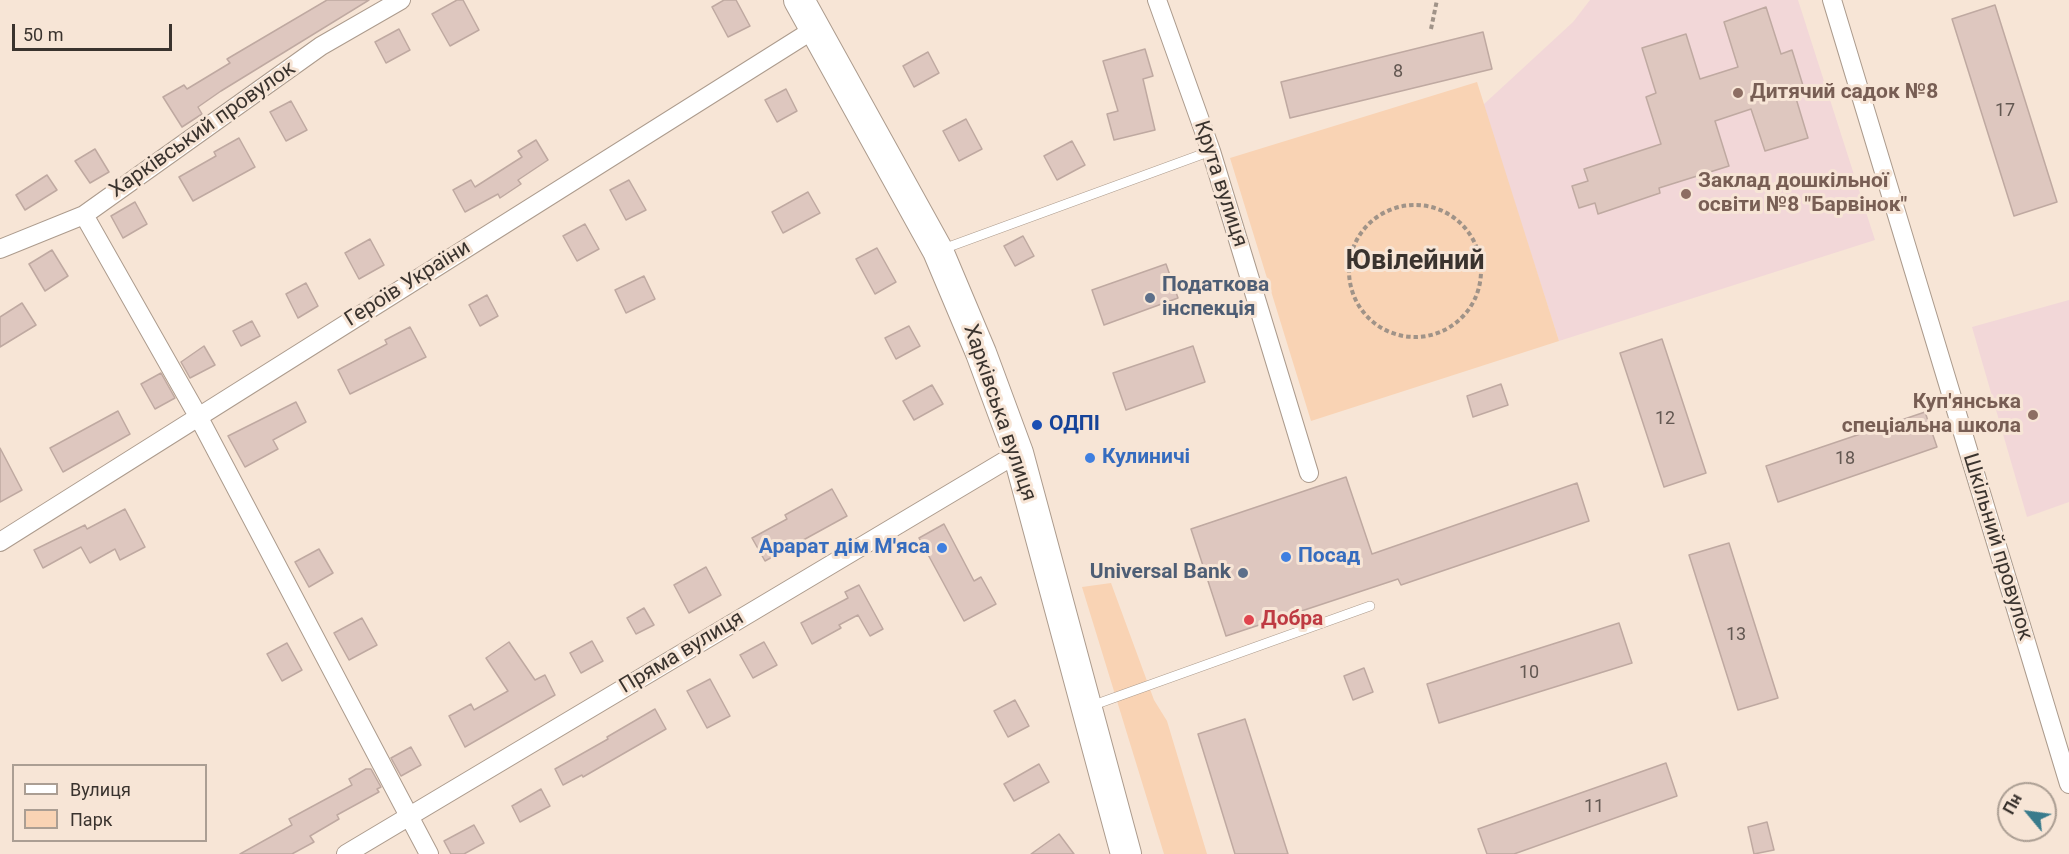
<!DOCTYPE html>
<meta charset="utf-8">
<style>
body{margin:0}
#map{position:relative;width:2069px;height:854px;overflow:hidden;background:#f7e5d6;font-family:Roboto,sans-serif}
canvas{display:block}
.legend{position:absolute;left:12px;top:764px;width:195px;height:78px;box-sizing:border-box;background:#f7e5d6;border:2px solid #ab9e93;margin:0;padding:8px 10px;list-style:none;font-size:18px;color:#3a332e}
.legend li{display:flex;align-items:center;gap:12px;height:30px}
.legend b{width:30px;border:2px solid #ab9e93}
.north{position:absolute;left:1997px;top:782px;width:60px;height:60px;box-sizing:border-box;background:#f7e5d6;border:2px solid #ab9e93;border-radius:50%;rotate:299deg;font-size:16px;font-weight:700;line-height:24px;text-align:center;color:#3a332e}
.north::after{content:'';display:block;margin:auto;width:21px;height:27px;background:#397b8c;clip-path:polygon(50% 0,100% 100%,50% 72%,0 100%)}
.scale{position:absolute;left:12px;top:24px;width:160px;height:27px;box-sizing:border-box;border:3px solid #3a332e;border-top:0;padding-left:8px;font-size:18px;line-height:21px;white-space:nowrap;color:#3a332e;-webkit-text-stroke:4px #f7e5d6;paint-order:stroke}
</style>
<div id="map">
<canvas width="2069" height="854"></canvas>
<ul class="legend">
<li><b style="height:8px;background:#fff"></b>Вулиця</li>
<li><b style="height:16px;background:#f9d3b4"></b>Парк</li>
</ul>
<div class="north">Пн</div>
<div class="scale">50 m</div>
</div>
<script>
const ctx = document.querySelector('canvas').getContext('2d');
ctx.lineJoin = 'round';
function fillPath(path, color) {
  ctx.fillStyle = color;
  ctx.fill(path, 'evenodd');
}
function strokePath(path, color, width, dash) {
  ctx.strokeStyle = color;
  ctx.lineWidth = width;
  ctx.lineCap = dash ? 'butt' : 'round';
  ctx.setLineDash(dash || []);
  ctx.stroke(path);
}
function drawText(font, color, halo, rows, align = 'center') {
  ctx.font = font + ' Roboto,sans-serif';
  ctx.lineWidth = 6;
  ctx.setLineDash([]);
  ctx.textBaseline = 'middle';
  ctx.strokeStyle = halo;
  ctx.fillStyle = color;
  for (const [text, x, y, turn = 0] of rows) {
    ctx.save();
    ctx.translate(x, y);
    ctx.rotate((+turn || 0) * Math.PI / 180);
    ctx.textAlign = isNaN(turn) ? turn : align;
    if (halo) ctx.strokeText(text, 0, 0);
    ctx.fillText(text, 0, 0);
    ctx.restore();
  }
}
fillPath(new Path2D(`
 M 1590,0 L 1798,0 L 1875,240 L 1559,341 L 1483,105 L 1573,22 Z
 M 2069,300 L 2069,502 L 2027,517 L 1972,327 Z`), '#f2d7d8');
fillPath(new Path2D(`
 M 1477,82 L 1559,341 L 1311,421 L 1230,158 Z
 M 1111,583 L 1154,700 L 1167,721 L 1207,854 L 1164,854 L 1082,587 Z`), '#f9d3b4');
const building = new Path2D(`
 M 327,0 L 369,0 L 221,91 L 198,107 L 202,114 L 182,127 L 163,97 L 184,85 L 187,89 L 230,63 L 227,59 Z
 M 457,0 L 463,0 L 479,30 L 450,46 L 432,14 Z
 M 724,0 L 736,0 L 750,26 L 728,37 L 712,7 Z
 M 1995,5 L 2057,202 L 2014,216 L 1952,19 Z
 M 1766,7 L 1781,54 L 1792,50 L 1805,92 L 1795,95 L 1808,138 L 1765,151 L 1751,109 L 1715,121 L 1729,166 L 1659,188 L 1660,193 L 1598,214 L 1595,203 L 1579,208 L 1572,186 L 1588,181 L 1584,169 L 1661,144 L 1646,97 L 1656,93 L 1642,48 L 1686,34 L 1700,79 L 1738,67 L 1724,22 Z
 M 399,29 L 410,50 L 386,63 L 375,42 Z
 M 1483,32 L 1492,69 L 1290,118 L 1281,82 Z
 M 1145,49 L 1153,76 L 1143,79 L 1155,130 L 1114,140 L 1107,114 L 1118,111 L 1103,61 Z
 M 928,52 L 939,73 L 914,87 L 903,66 Z
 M 786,89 L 797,111 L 777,122 L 765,100 Z
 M 291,101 L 307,130 L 286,141 L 270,112 Z
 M 966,119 L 982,149 L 959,161 L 943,131 Z
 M 239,138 L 255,167 L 193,201 L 179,177 L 216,156 L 214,152 Z
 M 536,140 L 548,160 L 518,180 L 521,184 L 500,198 L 498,194 L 465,212 L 453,190 L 471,180 L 475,187 L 522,157 L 518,151 Z
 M 1072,141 L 1085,165 L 1057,180 L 1044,156 Z
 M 95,149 L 109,172 L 90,183 L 75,161 Z
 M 47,175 L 57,190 L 25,210 L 16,195 Z
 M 629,180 L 646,210 L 626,220 L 610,190 Z
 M 808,192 L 820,213 L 783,233 L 772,212 Z
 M 135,202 L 147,224 L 123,238 L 111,216 Z
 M 585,224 L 599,249 L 577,261 L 563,236 Z
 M 1023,236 L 1034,256 L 1015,266 L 1004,246 Z
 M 370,239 L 384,265 L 359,279 L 345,253 Z
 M 877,248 L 896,282 L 875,294 L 856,259 Z
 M 52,250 L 68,276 L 45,291 L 29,264 Z
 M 1166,264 L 1178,298 L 1104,325 L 1092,290 Z
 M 644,276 L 655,299 L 626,313 L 615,290 Z
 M 306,283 L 318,306 L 298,318 L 286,294 Z
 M 487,295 L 498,316 L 480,326 L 469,305 Z
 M 22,303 L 36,325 L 0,347 L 0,317 Z
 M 252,321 L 260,336 L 241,346 L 233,331 Z
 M 909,326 L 920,346 L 896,359 L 885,338 Z
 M 410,327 L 426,357 L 350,394 L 338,370 L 387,344 L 385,340 Z
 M 1662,339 L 1706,473 L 1664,487 L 1620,353 Z
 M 204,346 L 215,365 L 190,378 L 181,362 Z
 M 1193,346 L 1205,382 L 1126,410 L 1113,373 Z
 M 161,373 L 175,398 L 155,409 L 141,384 Z
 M 1501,384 L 1508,405 L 1473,417 L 1467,396 Z
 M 932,385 L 943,404 L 914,420 L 903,401 Z
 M 296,402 L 306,422 L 273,440 L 278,449 L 245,467 L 228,436 Z
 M 118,411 L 130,434 L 63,472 L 50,448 Z
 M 1925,412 L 1937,447 L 1778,502 L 1766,466 Z
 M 0,448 L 22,490 L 0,502 Z
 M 1346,477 L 1372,554 L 1577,483 L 1589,521 L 1401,585 L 1398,579 L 1226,636 L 1191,529 Z
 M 832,489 L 847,516 L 765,561 L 752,538 L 787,519 L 785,515 Z
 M 125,509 L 145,547 L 120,560 L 115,549 L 90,563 L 81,547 L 43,568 L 34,550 L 85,525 L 87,529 Z
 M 944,524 L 974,581 L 981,577 L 996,604 L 964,621 L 919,538 Z
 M 1729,543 L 1778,698 L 1738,710 L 1689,555 Z
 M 319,549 L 333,573 L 309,587 L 295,562 Z
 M 706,567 L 721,595 L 689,613 L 674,585 Z
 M 859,585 L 883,629 L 870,636 L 858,615 L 839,625 L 841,628 L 812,644 L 801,623 L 848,598 L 845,592 Z
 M 644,608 L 654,625 L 636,634 L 627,618 Z
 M 362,618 L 377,645 L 349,660 L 334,633 Z
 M 1619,623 L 1632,663 L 1439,723 L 1427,684 Z
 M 592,641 L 603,661 L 581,673 L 570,653 Z
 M 509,642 L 535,680 L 545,675 L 555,695 L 465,747 L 449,716 L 471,704 L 474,710 L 508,691 L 486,658 Z
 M 764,642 L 777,665 L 753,678 L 740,655 Z
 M 287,643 L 302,670 L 282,681 L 267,654 Z
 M 1364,668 L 1373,692 L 1353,700 L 1344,676 Z
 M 710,679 L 730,716 L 707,728 L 687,691 Z
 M 1015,700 L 1029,726 L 1008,737 L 994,711 Z
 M 655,709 L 666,729 L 583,777 L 582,775 L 563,785 L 555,769 L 608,739 L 607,737 Z
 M 1245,719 L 1288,854 L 1235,854 L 1198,734 Z
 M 411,747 L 421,765 L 401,776 L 391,758 Z
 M 1666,763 L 1677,796 L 1514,854 L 1487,854 L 1478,829 Z
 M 1039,764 L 1049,782 L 1014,801 L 1004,784 Z
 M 366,769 L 371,769 L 381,787 L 377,789 L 379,792 L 337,815 L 339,819 L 310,836 L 314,842 L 292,854 L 240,854 L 292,825 L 289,819 L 352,785 L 349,779 Z
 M 541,789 L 550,806 L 520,822 L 512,806 Z
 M 1767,822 L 1774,850 L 1754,854 L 1748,827 Z
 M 474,825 L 484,843 L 464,854 L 451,854 L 444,841 Z
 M 1059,834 L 1074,854 L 1031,854 Z`);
fillPath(building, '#dec7bf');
strokePath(building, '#bfa9a1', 1.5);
const service = new Path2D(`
 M 943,249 L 1211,151
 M 1091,706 L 1370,606`);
const minor = new Path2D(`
 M 1157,0 L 1211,151 L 1309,473
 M 1832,0 L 2069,784
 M 84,215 L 198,416 L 429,854
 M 0,249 L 84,215 L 321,46 L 401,0
 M 0,542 L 816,28
 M 346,854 L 1018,453`);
const primary = new Path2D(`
 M 799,0 L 938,251 L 981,353 L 1018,453 L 1126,854`);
strokePath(service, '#ac9b8d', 10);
strokePath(minor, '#ac9b8d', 20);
strokePath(primary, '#ac9b8d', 32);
strokePath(new Path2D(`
 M 1431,29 L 1437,0
 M1349 271a66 66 0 1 1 132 0a66 66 0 1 1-132 0Z`), '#a09388', 4, [4.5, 3]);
strokePath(service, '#fff', 9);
strokePath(minor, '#fff', 18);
strokePath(primary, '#fff', 30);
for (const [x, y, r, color] of [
 [1738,93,6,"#8d6e63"],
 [1686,194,6,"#8d6e63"],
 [1150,298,6,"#5c6f8a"],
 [2033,415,6,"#8d6e63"],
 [1037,425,6,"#1a4fb4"],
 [1090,458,6,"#3f7fe0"],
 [942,548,6,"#3f7fe0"],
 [1286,557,6,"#3f7fe0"],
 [1243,573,6,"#5c6f8a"],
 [1249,620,6,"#e0444e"]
]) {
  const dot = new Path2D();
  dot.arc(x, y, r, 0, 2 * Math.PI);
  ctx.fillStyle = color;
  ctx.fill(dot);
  strokePath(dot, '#f7e5d6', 2);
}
drawText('18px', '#635852', null, [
 ["8",1398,72],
 ["17",2005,111],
 ["12",1665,419],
 ["18",1845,459],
 ["13",1736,635],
 ["10",1529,673],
 ["11",1594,807]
]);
drawText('bold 21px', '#785e54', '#f7e5d6', [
 ["Дитячий садок №8",1750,93],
 ["Заклад дошкільної",1698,182],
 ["освіти №8 \"Барвінок\"",1698,206],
 ["Куп'янська",2021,403,"right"],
 ["спеціальна школа",2021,427,"right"]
], 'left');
drawText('21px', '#3a332e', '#f7e5d6', [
 ["Харківський провулок",203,130,-35],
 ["Крута вулиця",1220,184,72],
 ["Героїв України",408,284,-32],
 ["Харківська вулиця",999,413,71],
 ["Шкільний провулок",1997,547,73],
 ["Пряма вулиця",682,653,-31]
]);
drawText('bold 21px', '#4e5e75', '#f7e5d6', [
 ["Податкова",1162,286],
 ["інспекція",1162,310],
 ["Universal Bank",1231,573,"right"]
], 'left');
drawText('bold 21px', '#164399', '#f7e5d6', [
 ["ОДПІ",1049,425]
], 'left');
drawText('bold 21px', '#366cbe', '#f7e5d6', [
 ["Кулиничі",1102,458],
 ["Арарат дім М'яса",930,548,"right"],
 ["Посад",1298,557]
], 'left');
drawText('bold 21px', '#be3a42', '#f7e5d6', [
 ["Добра",1261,620]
], 'left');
drawText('bold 27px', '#3a332e', '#f7e5d6', [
 ["Ювілейний",1415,262]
]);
</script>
